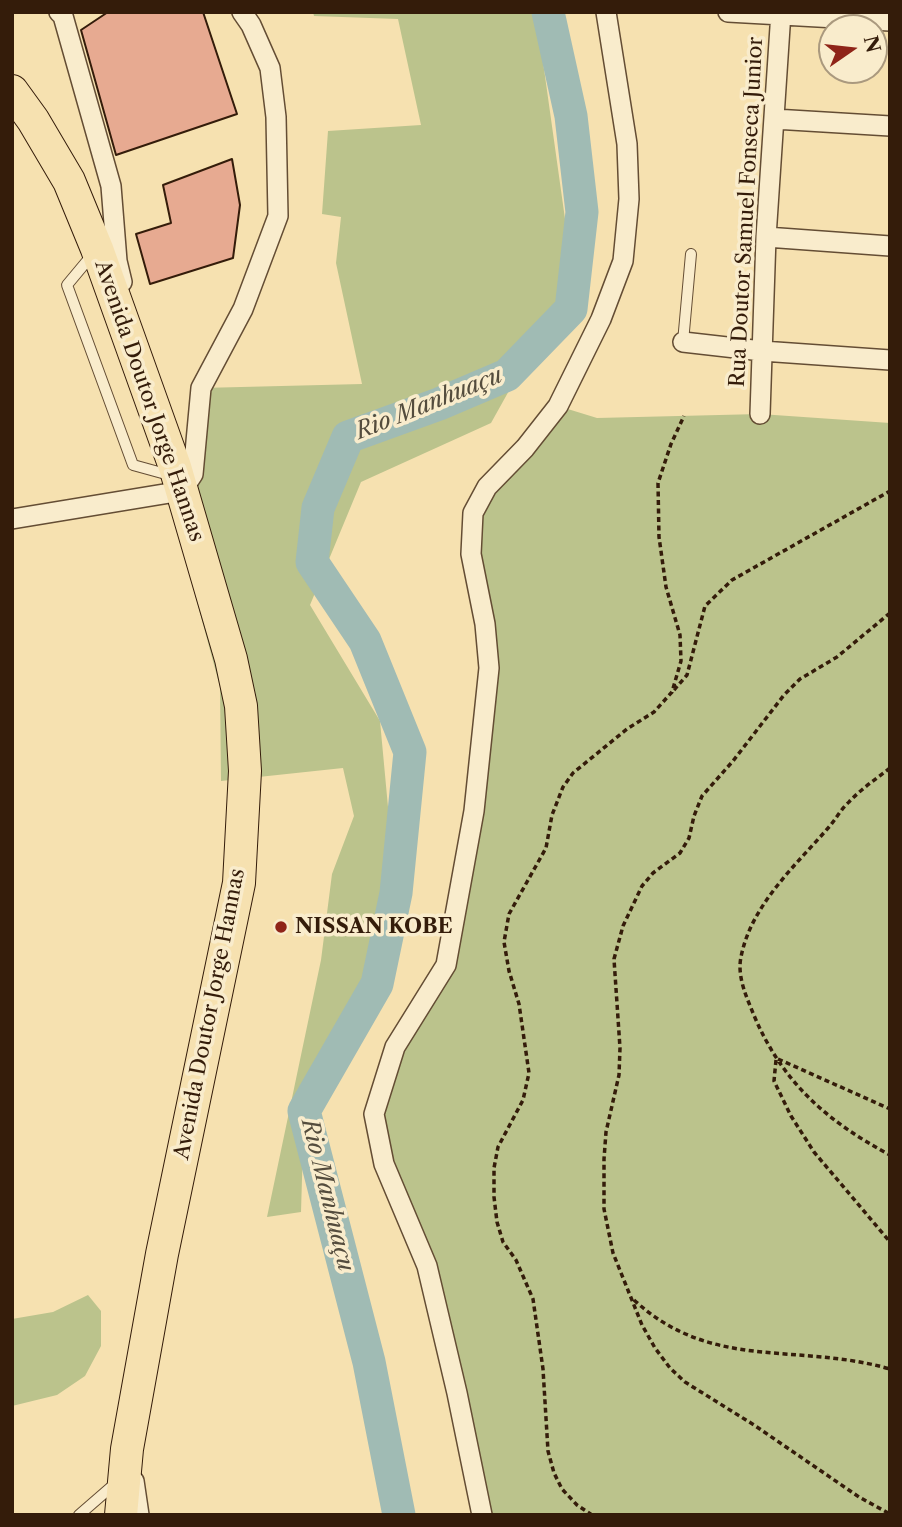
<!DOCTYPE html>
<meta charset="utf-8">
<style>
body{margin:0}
#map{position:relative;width:902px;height:1527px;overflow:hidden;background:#f6e1b0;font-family:"Libre Caslon Text",serif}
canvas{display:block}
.frame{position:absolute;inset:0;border:14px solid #341c0a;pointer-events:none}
.north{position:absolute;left:818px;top:14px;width:70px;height:70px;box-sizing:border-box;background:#f9eccc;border:2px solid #aa997e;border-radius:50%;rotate:76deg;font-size:19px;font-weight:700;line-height:28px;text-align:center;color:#341c0a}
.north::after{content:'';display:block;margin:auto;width:24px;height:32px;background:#8f2418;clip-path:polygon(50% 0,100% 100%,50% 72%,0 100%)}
</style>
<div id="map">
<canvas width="902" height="1527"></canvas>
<div class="frame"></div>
<div class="north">N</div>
</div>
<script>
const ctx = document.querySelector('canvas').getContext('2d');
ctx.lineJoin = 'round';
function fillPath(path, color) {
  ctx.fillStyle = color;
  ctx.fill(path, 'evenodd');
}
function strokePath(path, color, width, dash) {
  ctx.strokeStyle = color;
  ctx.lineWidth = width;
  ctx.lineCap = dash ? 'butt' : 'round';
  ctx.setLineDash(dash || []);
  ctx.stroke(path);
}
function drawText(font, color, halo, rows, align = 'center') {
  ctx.font = font + ' "Libre Caslon Text",serif';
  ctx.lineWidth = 7;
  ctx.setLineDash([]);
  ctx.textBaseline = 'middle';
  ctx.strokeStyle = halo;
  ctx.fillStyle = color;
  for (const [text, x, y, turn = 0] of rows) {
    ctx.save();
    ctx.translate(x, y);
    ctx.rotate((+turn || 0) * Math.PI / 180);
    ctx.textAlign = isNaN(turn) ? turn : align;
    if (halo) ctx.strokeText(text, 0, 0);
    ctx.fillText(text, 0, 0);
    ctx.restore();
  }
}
fillPath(new Path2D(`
 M 313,12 L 536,12 L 573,276 L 491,423 L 361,482 L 310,605 L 380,721 L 396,893 L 377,984 L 304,1111 L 301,1212 L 267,1217 L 321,960 L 332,874 L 354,816 L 343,768 L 221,781 L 220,687 L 174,517 L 201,388 L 362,384 L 336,263 L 341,217 L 322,214 L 328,131 L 421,125 L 398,19 L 314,16 Z
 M 558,406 L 597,418 L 760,414 L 890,423 L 890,1515 L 482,1515 L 457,1393 L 374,1114 L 395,1047 L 446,965 L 489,668 L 473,513 Z
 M 88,1295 L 101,1311 L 101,1346 L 85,1376 L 57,1395 L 12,1406 L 12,1319 L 53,1312 Z`), '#bbc38c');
strokePath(new Path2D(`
 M 399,1515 L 369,1362 L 304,1111 L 377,984 L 396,893 L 410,752 L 365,641 L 312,562 L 318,508 L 348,437 L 439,404 L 507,375 L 571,309 L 582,212 L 571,116 L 548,12`), '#a0bbb4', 33);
const building = new Path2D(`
 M 108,12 L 203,12 L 237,114 L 116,155 L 81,30 Z
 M 232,159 L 240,205 L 233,258 L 150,284 L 136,234 L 171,223 L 163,185 Z`);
fillPath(building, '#e7aa91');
strokePath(building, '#341c0a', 2);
const service = new Path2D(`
 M 92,255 L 67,285 L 133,465 L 173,476
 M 683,342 L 691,254
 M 79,1515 L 117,1482`);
const minor = new Path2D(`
 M 59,12 L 63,16 L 111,186 L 117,261 L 122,282
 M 728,12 L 890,21
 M 774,119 L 890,126
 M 766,237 L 890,246
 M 683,342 L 762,351 L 890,360
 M 760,414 L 766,237 L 781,12
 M 12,519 L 182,491 L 193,474 L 201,388 L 243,309 L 278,216 L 276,117 L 270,68 L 251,25 L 242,12
 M 134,1481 L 139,1515
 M 482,1515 L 457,1393 L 427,1266 L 384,1164 L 374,1114 L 395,1047 L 446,965 L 474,811 L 489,668 L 485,624 L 471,554 L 473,513 L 487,487 L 525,448 L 558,406 L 601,319 L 623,261 L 629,199 L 627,144 L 606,12`);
const trunk = new Path2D(`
 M 12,91 L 33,120 L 69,181 L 97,249 L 175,467 L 231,659 L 241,706 L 245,771 L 239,883 L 162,1254 L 127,1449 L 121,1515`);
strokePath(service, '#644d34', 12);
strokePath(minor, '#644d34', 22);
strokePath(trunk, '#341c0a', 34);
strokePath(new Path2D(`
 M 890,613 L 837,657 L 800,679 L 784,695 L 733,761 L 702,796 L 694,816 L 689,838 L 680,853 L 653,873 L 642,886 L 623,926 L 614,959 L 620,1048 L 619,1075 L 606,1132 L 604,1159 L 604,1209 L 613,1253 L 642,1325 L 655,1348 L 670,1368 L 685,1382 L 754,1425 L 859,1497 L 890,1514
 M 674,690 L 687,675 L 705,606 L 732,580 L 890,491
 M 890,768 C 876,779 861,789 849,802 C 841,809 836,819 829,827 C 796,865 751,905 741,957 C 737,976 746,996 753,1013 C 781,1081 826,1121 890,1155
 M 778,1059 L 890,1109
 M 776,1060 L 774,1081 L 791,1116 L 814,1152 L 890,1242
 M 634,1300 C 712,1372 797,1342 890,1369
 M 592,1515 L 577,1505 L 562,1489 L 554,1473 L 548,1451 L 543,1369 L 533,1299 L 516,1260 L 503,1242 L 497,1222 L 494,1197 L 494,1168 L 498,1147 L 523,1100 L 529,1073 L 519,1004 L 509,971 L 504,942 L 509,914 L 546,848 L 552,815 L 563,787 L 573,773 L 627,729 L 654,712 L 672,692 L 681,661 L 680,635 L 666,587 L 659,537 L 658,483 L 671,444 L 684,416`), '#341c0a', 3.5, [5, 3.5]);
strokePath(service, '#f9eccc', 10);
strokePath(minor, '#f9eccc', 19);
strokePath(trunk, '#f6e1b0', 32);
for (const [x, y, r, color] of [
 [281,927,7,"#8f2418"]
]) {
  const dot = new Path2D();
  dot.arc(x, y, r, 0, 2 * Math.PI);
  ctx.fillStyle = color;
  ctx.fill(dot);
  strokePath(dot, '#f9eccc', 2.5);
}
drawText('21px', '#341c0a', '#f9eccc', [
 ["Rua Doutor Samuel Fonseca Junior",747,212,-87],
 ["Avenida Doutor Jorge Hannas",149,401,71],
 ["Avenida Doutor Jorge Hannas",210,1014,-79]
]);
drawText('bold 21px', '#341c0a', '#f9eccc', [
 ["NISSAN KOBE",295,927]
], 'left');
drawText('italic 23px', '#544c3d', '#f9eccc', [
 ["Rio Manhuaçu",429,404,-22],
 ["Rio Manhuaçu",327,1195,76]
]);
</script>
